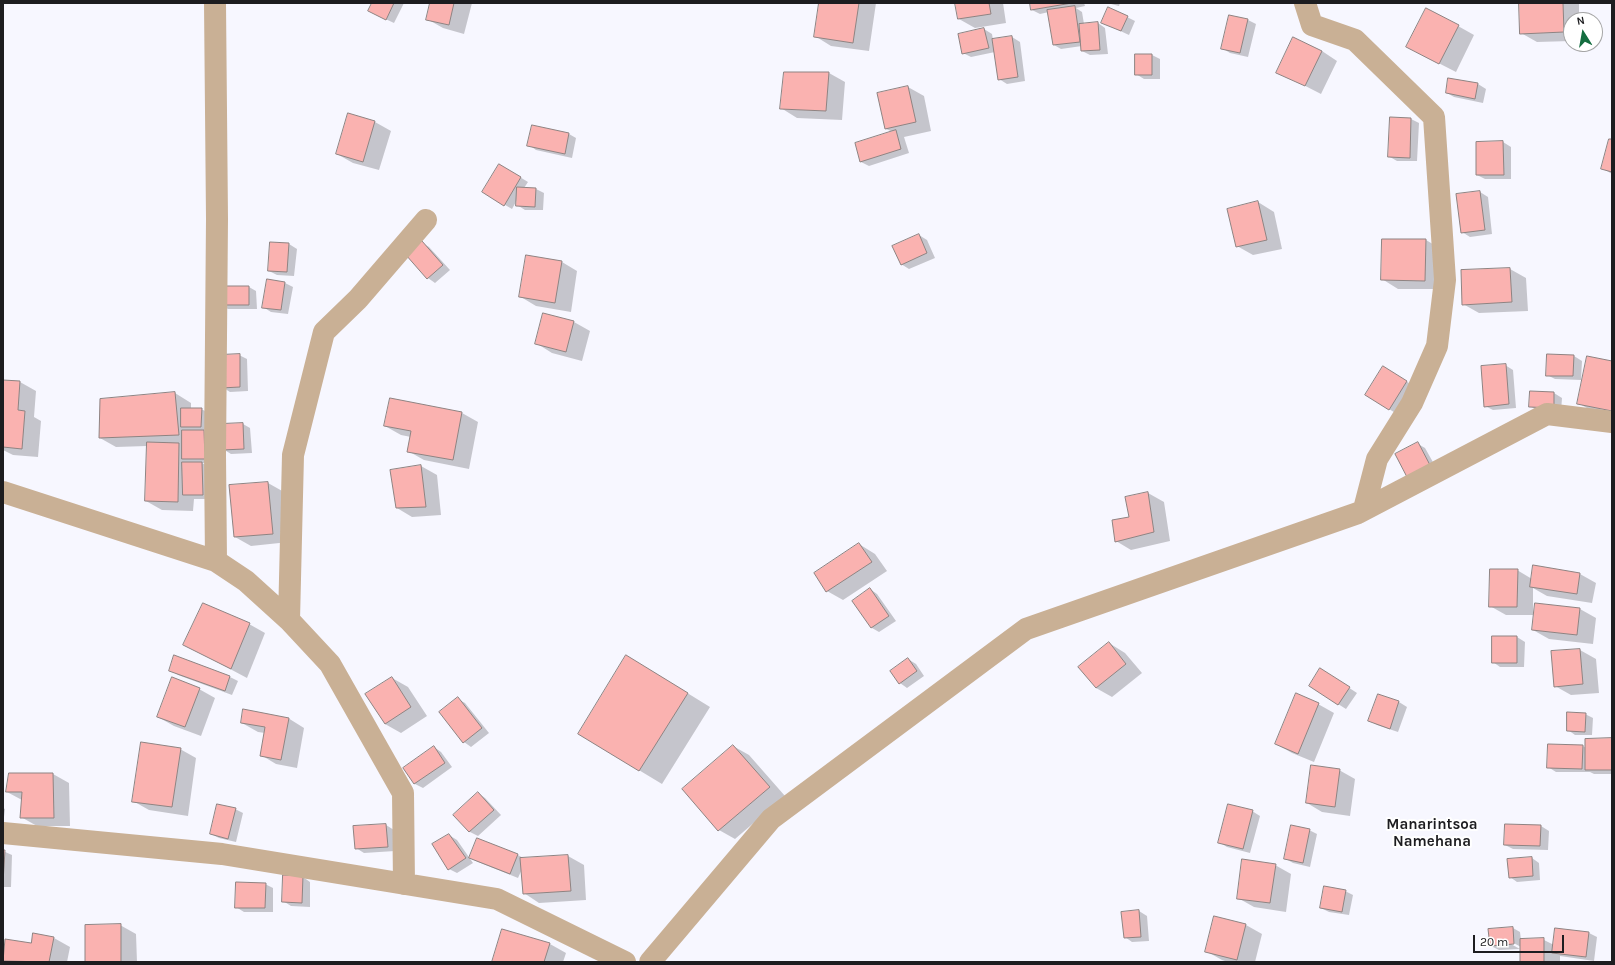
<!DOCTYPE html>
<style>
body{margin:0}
#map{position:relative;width:1615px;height:965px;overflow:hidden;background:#f7f7ff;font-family:Karla,sans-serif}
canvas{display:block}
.frame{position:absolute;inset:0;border:4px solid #1d1d20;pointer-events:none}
.north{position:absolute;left:1563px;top:12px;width:40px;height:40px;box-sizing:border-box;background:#fff;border:1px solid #a5a5a6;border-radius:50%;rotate:349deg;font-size:11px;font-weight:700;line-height:16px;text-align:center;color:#1d1d20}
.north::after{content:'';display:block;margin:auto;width:14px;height:18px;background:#146d40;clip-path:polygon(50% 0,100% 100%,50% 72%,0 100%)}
.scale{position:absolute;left:1473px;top:935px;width:91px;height:18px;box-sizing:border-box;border:2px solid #1d1d20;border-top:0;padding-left:5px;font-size:12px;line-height:14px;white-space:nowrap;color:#1d1d20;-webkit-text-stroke:3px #fff;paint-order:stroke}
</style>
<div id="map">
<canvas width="1615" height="965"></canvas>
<div class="frame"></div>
<div class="north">N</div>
<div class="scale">20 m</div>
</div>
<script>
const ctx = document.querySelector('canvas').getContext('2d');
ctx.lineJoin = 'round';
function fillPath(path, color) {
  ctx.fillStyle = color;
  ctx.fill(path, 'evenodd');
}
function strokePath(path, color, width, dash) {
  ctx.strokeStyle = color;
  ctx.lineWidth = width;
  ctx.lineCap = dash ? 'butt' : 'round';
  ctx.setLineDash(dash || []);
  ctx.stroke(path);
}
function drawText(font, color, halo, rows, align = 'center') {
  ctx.font = font + ' Karla,sans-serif';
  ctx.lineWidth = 4;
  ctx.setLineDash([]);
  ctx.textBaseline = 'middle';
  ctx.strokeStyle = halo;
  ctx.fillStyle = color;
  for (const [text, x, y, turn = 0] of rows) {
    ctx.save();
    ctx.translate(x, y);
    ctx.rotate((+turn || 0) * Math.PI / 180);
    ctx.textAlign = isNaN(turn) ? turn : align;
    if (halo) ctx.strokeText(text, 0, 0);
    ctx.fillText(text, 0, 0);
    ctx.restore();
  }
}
fillPath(new Path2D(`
 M 373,3 L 404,3 L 394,23 L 377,15 Z
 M 431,3 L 472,3 L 464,34 L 443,28 L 427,19 Z
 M 820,3 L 876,3 L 869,51 L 831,46 L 815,36 Z
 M 956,3 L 1003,3 L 1006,23 L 975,28 L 959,19 Z
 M 1031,3 L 1084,3 L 1085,6 L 1076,8 L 1082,12 L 1084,24 L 1098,23 L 1105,28 L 1108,54 L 1090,55 L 1082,51 L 1082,46 L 1061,49 L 1054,45 L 1049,12 L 1040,14 L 1032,10 Z
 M 1107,3 L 1120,3 L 1119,6 Z
 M 1520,3 L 1579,3 L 1579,20 L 1571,20 L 1571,41 L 1537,42 L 1521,33 Z
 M 1230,16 L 1248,20 L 1256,24 L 1248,57 L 1230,53 L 1222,48 Z
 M 1127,17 L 1135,21 L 1129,35 L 1103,23 Z
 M 1458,26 L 1474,35 L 1456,72 L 1407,47 Z
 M 984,29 L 992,34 L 993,40 L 1012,37 L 1020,42 L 1025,81 L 1007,84 L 999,79 L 995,52 L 971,57 L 963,53 Z
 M 1322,51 L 1337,61 L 1321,94 L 1278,72 Z
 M 1152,55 L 1160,59 L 1160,79 L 1144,79 L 1136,74 Z
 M 785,73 L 829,73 L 845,82 L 842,120 L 797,118 L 781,108 Z
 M 1449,79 L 1478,84 L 1486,89 L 1483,103 L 1454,97 L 1447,93 Z
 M 908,87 L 924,96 L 931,131 L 904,137 L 909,153 L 869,166 L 861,162 L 893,132 L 886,129 Z
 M 349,114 L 375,122 L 391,131 L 379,170 L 353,163 L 337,154 Z
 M 1411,119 L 1419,123 L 1417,161 L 1397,161 L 1390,157 Z
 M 569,134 L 576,138 L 572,158 L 536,150 L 529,145 Z
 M 1612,140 L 1612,174 L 1602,168 Z
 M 1503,142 L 1511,147 L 1511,179 L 1485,179 L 1477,175 Z
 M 500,165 L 528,182 L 524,188 L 536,189 L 544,193 L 543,210 L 525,210 L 517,205 L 517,200 L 512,209 L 483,192 Z
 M 1480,192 L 1488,197 L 1492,234 L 1470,237 L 1462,232 Z
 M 1258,202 L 1274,212 L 1282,249 L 1253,255 L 1237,246 Z
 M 919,235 L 927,240 L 935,258 L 909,269 L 901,264 Z
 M 1426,240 L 1441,249 L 1441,289 L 1398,289 L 1382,279 Z
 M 422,243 L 429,247 L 450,270 L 435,283 L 428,278 Z
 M 289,244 L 297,249 L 294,276 L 277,275 L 269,271 Z
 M 562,262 L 577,271 L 571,312 L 536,306 L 521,297 Z
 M 1510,269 L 1526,278 L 1528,311 L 1479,313 L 1463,304 Z
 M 268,280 L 285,283 L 293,287 L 288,314 L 271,312 L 263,307 Z
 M 249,287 L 256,291 L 257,309 L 228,309 L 220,304 Z
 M 574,322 L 590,331 L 582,361 L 552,353 L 536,343 Z
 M 239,355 L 247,359 L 248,391 L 230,392 L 222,387 Z
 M 1548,355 L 1574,356 L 1582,361 L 1581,380 L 1555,379 L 1547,375 Z
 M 1612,362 L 1612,416 L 1594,412 L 1578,403 Z
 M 1505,365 L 1513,370 L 1516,408 L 1493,410 L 1485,406 Z
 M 1384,368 L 1414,386 L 1397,414 L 1389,409 Z
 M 3,381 L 20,382 L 36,391 L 34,417 L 41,421 L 38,457 L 13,455 L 3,450 Z
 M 175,393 L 191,403 L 191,409 L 201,409 L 209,413 L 209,431 L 203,430 L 212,436 L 212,463 L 202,463 L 210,467 L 210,499 L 194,499 L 193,511 L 162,510 L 146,501 L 147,446 L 116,447 L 100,438 Z
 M 1531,393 L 1554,393 L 1562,398 L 1561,412 L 1538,411 L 1530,406 Z
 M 390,399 L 462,413 L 478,422 L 469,469 L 424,460 L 408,451 L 411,437 L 401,435 L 385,426 Z
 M 243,424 L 250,428 L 252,453 L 231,454 L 223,449 Z
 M 1418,444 L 1425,448 L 1438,471 L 1409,478 Z
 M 421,466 L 437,475 L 441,515 L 412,517 L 397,508 Z
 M 268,483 L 284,492 L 289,542 L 251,546 L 235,537 L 230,486 Z
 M 1148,493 L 1164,502 L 1170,541 L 1131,550 L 1116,541 Z
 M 859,544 L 875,554 L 887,571 L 843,600 L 827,591 Z
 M 1534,567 L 1580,574 L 1596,583 L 1592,603 L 1547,596 L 1533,588 L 1533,615 L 1506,615 L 1490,606 L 1517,570 L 1532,579 Z
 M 870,589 L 877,594 L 896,621 L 879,632 L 872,628 Z
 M 1580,609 L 1596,618 L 1593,644 L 1549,639 L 1533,630 Z
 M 249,624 L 265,633 L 247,678 L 200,653 Z
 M 1517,637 L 1525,642 L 1524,667 L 1500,667 L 1493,662 Z
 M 1109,643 L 1125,653 L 1142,673 L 1112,697 L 1096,688 Z
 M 1580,650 L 1596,659 L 1599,693 L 1571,695 L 1555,686 L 1552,652 Z
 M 175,657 L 230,677 L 238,681 L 232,695 L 178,675 L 170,670 Z
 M 908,659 L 916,664 L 924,676 L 907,688 L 900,683 Z
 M 650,670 L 710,707 L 662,784 L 579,734 Z
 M 1328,674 L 1357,693 L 1346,709 L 1338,704 Z
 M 392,678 L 408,687 L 427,716 L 401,733 L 385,724 Z
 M 199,689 L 215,698 L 201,736 L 174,726 L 158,717 Z
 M 1379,695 L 1399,702 L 1407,707 L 1398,732 L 1377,725 L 1370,721 Z
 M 458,699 L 465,703 L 489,733 L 471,747 L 464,742 Z
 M 1318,704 L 1334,713 L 1314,762 L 1292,753 L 1276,744 Z
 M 1585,714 L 1593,718 L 1592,735 L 1575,735 L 1568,730 Z
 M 288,718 L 304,728 L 297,768 L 276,764 L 261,755 L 265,733 L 258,732 L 242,723 Z
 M 1612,739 L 1612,774 L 1594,774 L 1590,772 L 1556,772 L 1548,767 L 1583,746 L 1586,748 Z
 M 733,746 L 749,755 L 785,796 L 735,839 L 719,830 L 683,789 Z
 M 434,747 L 441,752 L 452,767 L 423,788 L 415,784 L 404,768 Z
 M 180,749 L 196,758 L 188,816 L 149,810 L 133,801 Z
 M 1339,770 L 1355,779 L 1350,816 L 1322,812 L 1307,803 Z
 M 10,774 L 53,774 L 69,783 L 70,826 L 37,826 L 21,817 L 22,800 L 7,792 Z
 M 478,793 L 485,798 L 501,815 L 478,836 L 470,832 L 454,815 Z
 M 3,808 L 5,809 L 3,825 Z
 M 235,809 L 243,813 L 236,842 L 219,838 L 211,834 Z
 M 1252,811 L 1260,816 L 1250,853 L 1227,847 L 1219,842 Z
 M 386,825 L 394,830 L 395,851 L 364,853 L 356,848 Z
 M 1541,826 L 1549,831 L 1548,850 L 1513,849 L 1505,845 Z
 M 1309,830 L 1317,834 L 1310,867 L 1293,863 L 1286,859 Z
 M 449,835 L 457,840 L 473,863 L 457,873 L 449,869 Z
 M 3,851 L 12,855 L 11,887 L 3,887 Z
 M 518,855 L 525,859 L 568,856 L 584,865 L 586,900 L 539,903 L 524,893 L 522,869 L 518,878 L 478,862 L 470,858 Z
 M 1532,858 L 1539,863 L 1540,880 L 1517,882 L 1510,877 Z
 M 1275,865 L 1291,874 L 1286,912 L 1254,907 L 1238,898 Z
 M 303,877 L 310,882 L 310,907 L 291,906 L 283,901 Z
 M 265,884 L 273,888 L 273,912 L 244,912 L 236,907 Z
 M 1345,891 L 1353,895 L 1349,915 L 1329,912 L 1321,908 Z
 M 1139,911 L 1147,916 L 1149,941 L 1132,942 L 1125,937 Z
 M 1215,918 L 1246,925 L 1262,934 L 1255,962 L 1228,962 L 1222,960 L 1206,951 Z
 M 120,925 L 136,934 L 137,962 L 86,962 Z
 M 1513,928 L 1520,932 L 1521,940 L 1544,940 L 1554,945 L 1589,933 L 1597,937 L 1594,961 L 1560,956 L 1560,962 L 1521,962 L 1521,947 L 1510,941 L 1509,943 L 1520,949 L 1499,950 L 1491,946 Z
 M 54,938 L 70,947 L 67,962 L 6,962 L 3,960 L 6,940 L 31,944 Z
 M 550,944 L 566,953 L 563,962 L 493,962 Z`), '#0003');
const building = new Path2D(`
 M 372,3 L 394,3 L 386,20 L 368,11 Z
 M 430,3 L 454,3 L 449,25 L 426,20 Z
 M 819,3 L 859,3 L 853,43 L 814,37 Z
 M 955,3 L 989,3 L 991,14 L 958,19 Z
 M 1030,3 L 1072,3 L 1031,10 Z
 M 1519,3 L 1563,3 L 1564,32 L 1520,34 Z
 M 1075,6 L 1080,42 L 1053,45 L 1047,10 Z
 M 1108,7 L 1128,16 L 1121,31 L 1101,23 Z
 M 1426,8 L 1459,25 L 1439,64 L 1406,47 Z
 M 1229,15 L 1248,19 L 1240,53 L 1221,49 Z
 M 1098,22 L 1100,50 L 1081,51 L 1079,24 Z
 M 984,28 L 989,48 L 962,54 L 958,34 Z
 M 1012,36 L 1018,77 L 998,80 L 992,39 Z
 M 1293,37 L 1322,51 L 1305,86 L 1276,73 Z
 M 1135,54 L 1152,54 L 1152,75 L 1135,75 Z
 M 784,72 L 829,72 L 826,111 L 780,109 Z
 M 1448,78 L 1478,83 L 1475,99 L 1446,93 Z
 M 908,86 L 916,122 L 885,129 L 877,93 Z
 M 348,113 L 375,121 L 363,162 L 336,154 Z
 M 1390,117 L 1411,118 L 1410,158 L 1388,157 Z
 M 532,125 L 569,133 L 565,154 L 527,146 Z
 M 896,130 L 901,149 L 860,162 L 855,143 Z
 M 1609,139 L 1612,139 L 1612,172 L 1601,169 Z
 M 1503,141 L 1504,175 L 1476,175 L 1476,142 Z
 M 499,164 L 521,177 L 504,206 L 482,192 Z
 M 517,187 L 536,188 L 535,207 L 516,206 Z
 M 1480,191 L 1485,230 L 1461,233 L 1456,194 Z
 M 1258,201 L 1267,240 L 1236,247 L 1227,209 Z
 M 919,234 L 927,253 L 901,265 L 892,246 Z
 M 1382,239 L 1426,239 L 1425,281 L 1381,280 Z
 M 422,241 L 443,265 L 427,279 L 406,255 Z
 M 270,242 L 289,243 L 287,272 L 268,271 Z
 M 526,255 L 562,261 L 555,303 L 519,297 Z
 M 1510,268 L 1512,302 L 1462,305 L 1461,270 Z
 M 267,279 L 285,282 L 281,310 L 262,308 Z
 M 219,286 L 249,286 L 249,305 L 219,305 Z
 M 543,313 L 574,321 L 566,352 L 535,344 Z
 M 240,354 L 240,387 L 221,388 L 220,355 Z
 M 1547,354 L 1574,355 L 1573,376 L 1546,376 Z
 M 1587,356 L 1612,361 L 1612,411 L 1577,404 Z
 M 1506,364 L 1509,404 L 1484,407 L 1481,366 Z
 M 1383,366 L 1407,381 L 1389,410 L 1365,395 Z
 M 3,380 L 20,381 L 18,410 L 25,411 L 22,449 L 3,447 Z
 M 1530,391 L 1554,392 L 1554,408 L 1529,407 Z
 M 175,392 L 179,435 L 99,438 L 100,399 Z
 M 390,398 L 462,412 L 453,460 L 407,452 L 411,431 L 384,426 Z
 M 181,408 L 202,408 L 201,427 L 181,427 Z
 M 243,423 L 244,449 L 222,450 L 221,424 Z
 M 182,430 L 204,430 L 205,459 L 182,459 Z
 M 147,442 L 179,443 L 178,502 L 145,501 Z
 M 1418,442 L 1431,467 L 1408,479 L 1395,454 Z
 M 182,462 L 202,462 L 203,495 L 183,495 Z
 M 421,465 L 426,507 L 396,508 L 390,470 Z
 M 268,482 L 273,534 L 234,537 L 229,485 Z
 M 1148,492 L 1154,532 L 1115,542 L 1112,520 L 1129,517 L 1125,497 Z
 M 859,543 L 872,562 L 826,592 L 814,573 Z
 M 1533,565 L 1580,573 L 1577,594 L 1530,587 Z
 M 1490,569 L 1518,569 L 1517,607 L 1489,607 Z
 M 870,588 L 889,616 L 871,628 L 852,601 Z
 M 203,603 L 250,623 L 231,669 L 183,645 Z
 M 1535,603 L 1580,608 L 1577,635 L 1532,630 Z
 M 1492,636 L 1517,636 L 1517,663 L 1492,663 Z
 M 1109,642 L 1126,664 L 1096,688 L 1078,667 Z
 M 1580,649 L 1583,684 L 1554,687 L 1551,651 Z
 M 174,655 L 230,676 L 225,691 L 169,671 Z
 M 626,655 L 688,693 L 639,771 L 578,734 Z
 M 908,658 L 917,671 L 899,684 L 890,671 Z
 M 1320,668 L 1350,687 L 1338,705 L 1309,686 Z
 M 172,677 L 200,688 L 185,727 L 157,717 Z
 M 392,677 L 411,707 L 385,724 L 365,694 Z
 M 1296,693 L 1319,703 L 1298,754 L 1275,744 Z
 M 1378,694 L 1399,701 L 1390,729 L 1368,721 Z
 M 458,697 L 482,728 L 463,743 L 439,712 Z
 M 243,709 L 289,718 L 281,760 L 260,756 L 265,727 L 241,723 Z
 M 1567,712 L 1586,713 L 1585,732 L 1567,731 Z
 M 1612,738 L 1612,770 L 1585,770 L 1585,739 Z
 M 141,742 L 181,748 L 172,807 L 132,802 Z
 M 1548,744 L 1583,745 L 1582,769 L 1547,768 Z
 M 733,745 L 770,787 L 718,831 L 682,789 Z
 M 434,746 L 445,763 L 414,784 L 403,768 Z
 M 1311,765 L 1340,769 L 1335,807 L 1306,803 Z
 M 9,773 L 53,773 L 54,818 L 20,818 L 22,792 L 6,792 Z
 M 478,792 L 494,810 L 469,832 L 453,815 Z
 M 217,804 L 236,808 L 228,839 L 210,834 Z
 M 1228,804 L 1253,810 L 1243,849 L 1218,843 Z
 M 386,824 L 388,847 L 355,849 L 353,826 Z
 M 1505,824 L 1541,825 L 1540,846 L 1504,845 Z
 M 1291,825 L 1310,829 L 1303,863 L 1284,859 Z
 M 449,834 L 466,858 L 448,870 L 432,844 Z
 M 477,838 L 518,854 L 510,874 L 469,858 Z
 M 3,850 L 5,850 L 3,883 Z
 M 568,855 L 571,891 L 523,894 L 520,858 Z
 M 1532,857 L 1533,876 L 1509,878 L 1507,859 Z
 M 1242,859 L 1276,864 L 1270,903 L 1237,899 Z
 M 283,875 L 303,876 L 302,903 L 282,902 Z
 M 236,882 L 266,883 L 265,908 L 235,908 Z
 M 1324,886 L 1346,890 L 1342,912 L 1320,908 Z
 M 1139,910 L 1141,937 L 1124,938 L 1121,912 Z
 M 1214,916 L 1246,924 L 1237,960 L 1205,952 Z
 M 121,924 L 121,962 L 85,962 L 85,925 Z
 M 1513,927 L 1514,944 L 1490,946 L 1488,929 Z
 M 1555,928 L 1589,932 L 1586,957 L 1552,953 Z
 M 502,929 L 550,943 L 544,962 L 492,962 Z
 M 33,933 L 54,937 L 49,962 L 3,961 L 5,939 L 31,943 Z
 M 1544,938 L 1544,962 L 1520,962 L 1520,939 Z`);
fillPath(building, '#fab2b0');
strokePath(building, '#8e8382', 1);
strokePath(new Path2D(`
 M 215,3 L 217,219 L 215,455 L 216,561
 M 1305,3 L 1312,25 L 1355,40 L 1434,117 L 1445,280 L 1437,346 L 1412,403 L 1377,459 L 1364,509
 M 3,492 L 216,561 L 246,581 L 289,620 L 330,664 L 403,793 L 404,884
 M 289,620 L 293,455 L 324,332 L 358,299 L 426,220
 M 3,833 L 222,854 L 497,899 L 625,962
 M 650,962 L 771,819 L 1026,629 L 1358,513 L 1547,414 L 1612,422`), '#c9b095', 22);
drawText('bold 15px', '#1d1d20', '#fff', [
 ["Manarintsoa",1432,825],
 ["Namehana",1432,842]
]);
</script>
